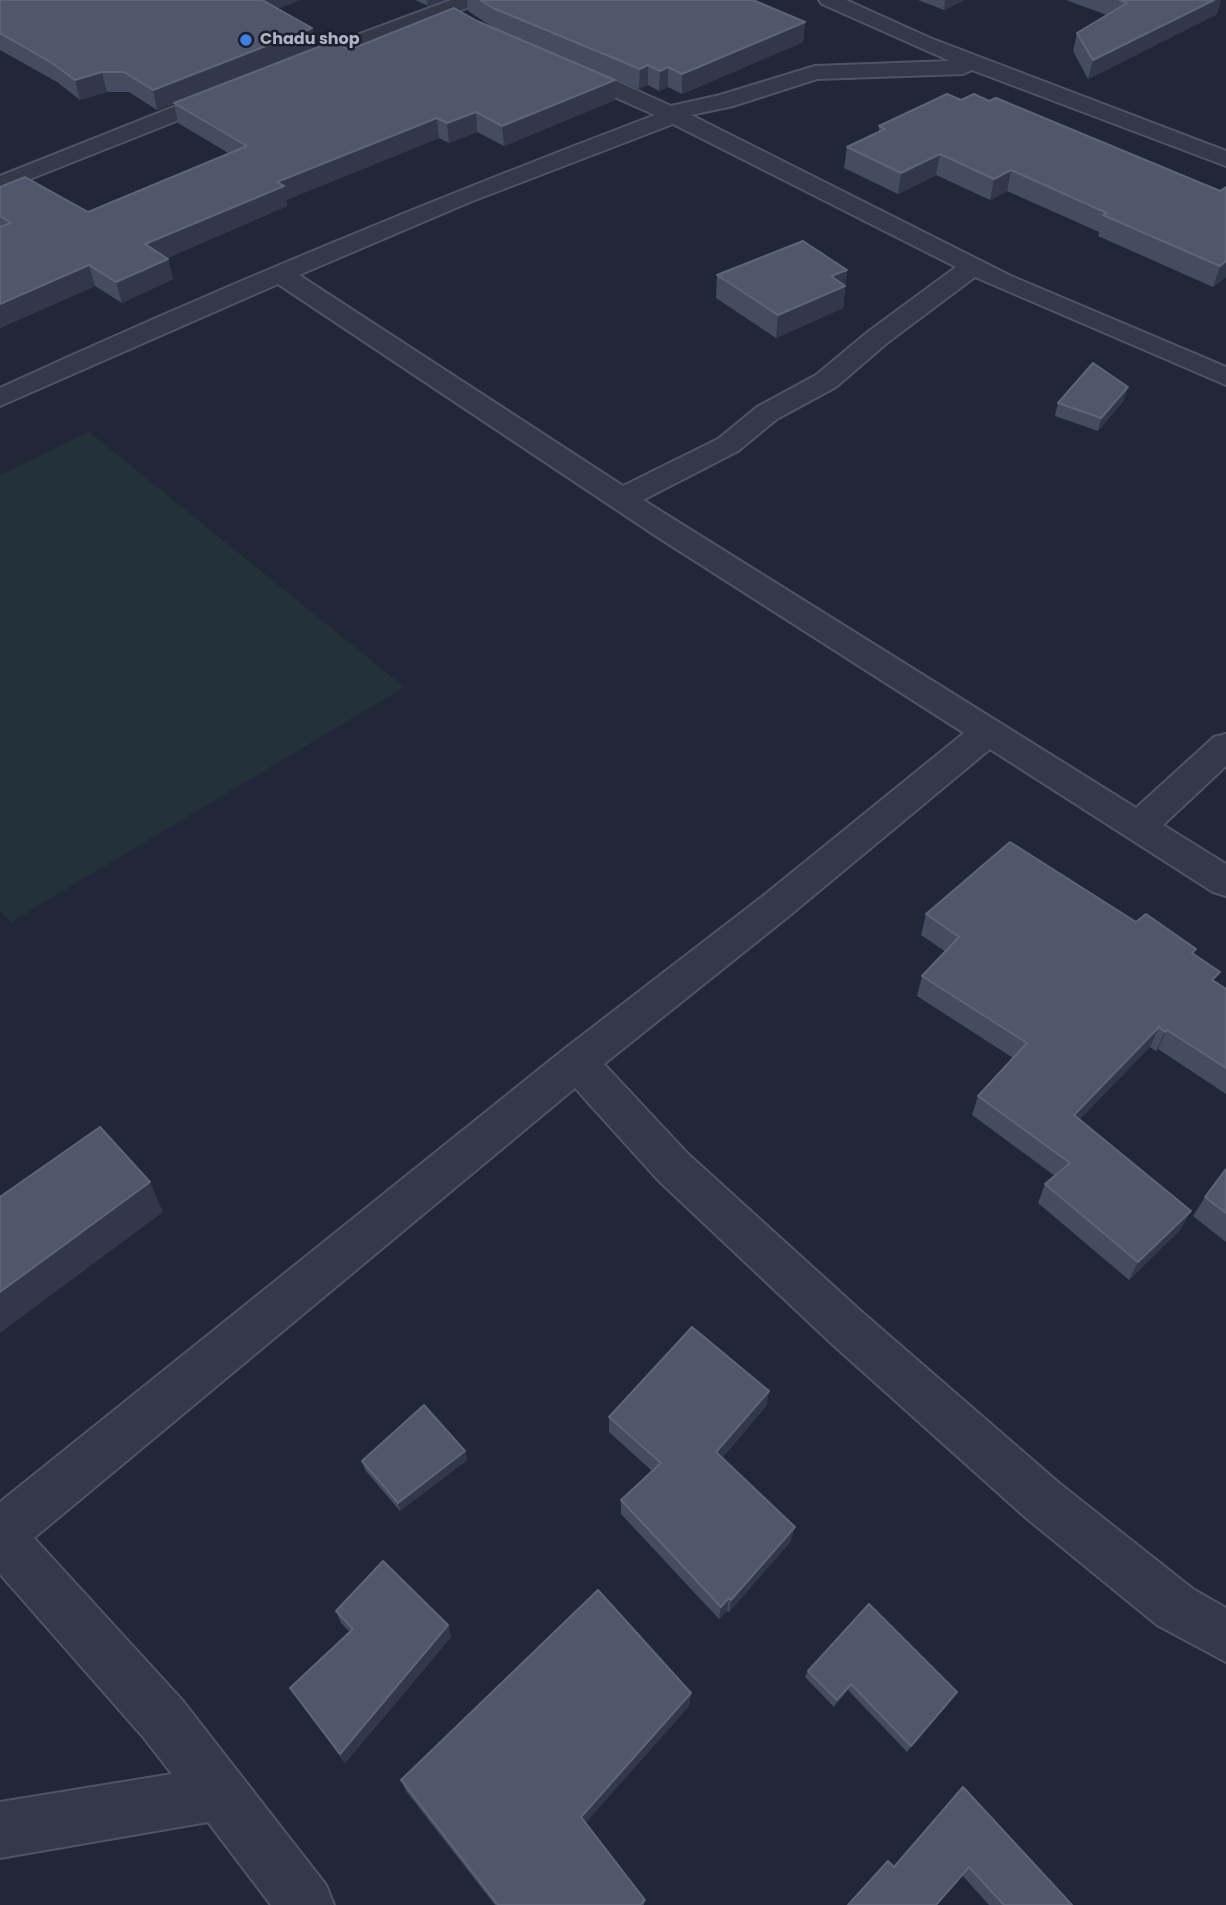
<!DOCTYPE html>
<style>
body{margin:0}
canvas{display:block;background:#212638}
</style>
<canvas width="1226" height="1905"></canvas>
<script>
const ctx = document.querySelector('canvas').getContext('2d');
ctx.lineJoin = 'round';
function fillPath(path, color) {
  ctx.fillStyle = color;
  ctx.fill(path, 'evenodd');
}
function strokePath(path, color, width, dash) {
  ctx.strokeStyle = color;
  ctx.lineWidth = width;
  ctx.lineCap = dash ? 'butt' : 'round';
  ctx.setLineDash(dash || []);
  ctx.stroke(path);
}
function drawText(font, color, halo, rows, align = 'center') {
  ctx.font = font + ' Poppins,sans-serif';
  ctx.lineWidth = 5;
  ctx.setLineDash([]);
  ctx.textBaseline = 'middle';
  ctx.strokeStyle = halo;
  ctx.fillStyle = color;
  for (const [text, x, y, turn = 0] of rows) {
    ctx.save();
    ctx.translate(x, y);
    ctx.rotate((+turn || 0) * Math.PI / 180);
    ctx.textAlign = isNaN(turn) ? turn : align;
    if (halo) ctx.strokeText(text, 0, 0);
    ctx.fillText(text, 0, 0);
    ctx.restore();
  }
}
fillPath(new Path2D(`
 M 89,432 L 404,687 L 11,922 L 0,911 L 0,475 Z`), '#233239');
const minor = new Path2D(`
 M 451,0 L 480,0 L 477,4 L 303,71 L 287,71 L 284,66 L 287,61 Z
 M 819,0 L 846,0 L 930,38 L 1226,151 L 1226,166 L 972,70 L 963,74 L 817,79 L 733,106 L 691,115 L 1011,276 L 1226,367 L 1226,385 L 975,277 L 887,343 L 836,387 L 777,419 L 738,451 L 643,500 L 1136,808 L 1214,737 L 1226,734 L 1226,766 L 1163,825 L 1226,864 L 1226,896 L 1213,892 L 990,749 L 789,916 L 604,1064 L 688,1154 L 863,1313 L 1059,1483 L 1193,1589 L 1226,1608 L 1226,1662 L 1157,1625 L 1025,1517 L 831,1343 L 658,1180 L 575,1088 L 34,1538 L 182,1700 L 326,1885 L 334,1905 L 271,1905 L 208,1822 L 0,1858 L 0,1802 L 172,1774 L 144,1738 L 0,1574 L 0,1502 L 563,1050 L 763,896 L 964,733 L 656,536 L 278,284 L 0,406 L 0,388 C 215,289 433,199 655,115 L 560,73 L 557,68 L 560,63 L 576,63 L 671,106 L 720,95 L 815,66 L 950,61 L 822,4 ZM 673,124 L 956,267 L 869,331 L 816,375 L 757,407 L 718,439 L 623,486 L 299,275 L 470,202 Z
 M 226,86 L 234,88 L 237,93 L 234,98 L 0,191 L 0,176 Z`);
strokePath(minor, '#4f5363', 4);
fillPath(minor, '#353849');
fillPath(new Path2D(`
 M 0,0 L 277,9 L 312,28 L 315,48 L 157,110 L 129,92 L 107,92 L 80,100 L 57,82 L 0,50 Z
 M 415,0 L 445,0 L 428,6 Z
 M 467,0 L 753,0 L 805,22 L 803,42 L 682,94 L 668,87 L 659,91 L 648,85 L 639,89 L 494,28 L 468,11 Z
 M 918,0 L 964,0 L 944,10 Z
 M 1066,0 L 1221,0 L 1217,14 L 1088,79 L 1073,51 L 1077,33 L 1107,15 Z
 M 349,50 L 615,100 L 504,146 L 477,132 L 449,143 L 439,138 L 286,200 L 287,206 L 167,258 L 168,259 L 173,279 L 122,303 L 95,286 L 0,328 L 0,187 L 88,212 L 230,154 L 178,123 L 174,103 Z
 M 961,100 L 1220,191 L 1226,187 L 1226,277 L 1213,287 L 1098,236 L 1099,232 L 1007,191 L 990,200 L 936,175 L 898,194 L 844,168 L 847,147 L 879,132 L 879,126 Z
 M 847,270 L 843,308 L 776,338 L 716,298 L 717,275 Z
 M 1124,400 L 1098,431 L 1055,416 L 1058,403 Z
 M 926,914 L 1136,922 L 1194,954 L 1215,982 L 1226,989 L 1226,1094 L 1158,1049 L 1156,1051 L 1150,1047 L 1079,1119 L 1181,1229 L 1129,1280 L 1038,1203 L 1045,1184 L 1055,1176 L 972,1115 L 978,1096 L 1013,1058 L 917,996 L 922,976 L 946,952 L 921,935 Z
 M 1226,1169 L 1226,1242 L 1193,1216 L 1205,1197 Z
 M 769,1391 L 766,1406 L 722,1458 L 791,1541 L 729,1612 L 727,1611 L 719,1619 L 621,1514 L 621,1500 L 652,1471 L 609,1432 L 609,1417 Z
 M 465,1451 L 467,1460 L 400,1511 L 365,1470 L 362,1461 Z
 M 336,1611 L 448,1625 L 451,1637 L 345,1763 L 290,1688 L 350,1632 L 341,1623 Z
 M 808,1671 L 957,1692 L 907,1752 L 848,1690 L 834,1707 L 805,1677 Z
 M 691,1693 L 689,1706 L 585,1823 L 645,1900 L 644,1905 L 495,1905 L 406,1791 L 401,1780 Z
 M 963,1787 L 1072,1905 L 989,1905 L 962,1875 L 894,1867 Z`), '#454b60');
fillPath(new Path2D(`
 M 256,0 L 301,0 L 259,16 Z
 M 427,0 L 445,0 L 428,6 Z
 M 945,0 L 964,0 L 944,10 Z
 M 1214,0 L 1221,0 L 1217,14 L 1088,79 L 1093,60 Z
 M 805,22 L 803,42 L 682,94 L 682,74 Z
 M 312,28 L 315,48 L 157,110 L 153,90 Z
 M 648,65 L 648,85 L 639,89 L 640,69 Z
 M 668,67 L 668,87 L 659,91 L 660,71 Z
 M 102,72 L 107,92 L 80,100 L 75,80 Z
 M 615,80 L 615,100 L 504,146 L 502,126 Z
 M 476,112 L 477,132 L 449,143 L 447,123 Z
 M 437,118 L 439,138 L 286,200 L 287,206 L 150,265 L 145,244 L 277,182 Z
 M 940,154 L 936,175 L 898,194 L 901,173 Z
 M 1011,170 L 1007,191 L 990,200 L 994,179 Z
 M 168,259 L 173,279 L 122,303 L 116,282 Z
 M 1226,261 L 1226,277 L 1213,287 L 1220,266 Z
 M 89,265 L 95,286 L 0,328 L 0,304 Z
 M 847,270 L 843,308 L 776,338 L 778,315 L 831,276 Z
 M 1128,387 L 1124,400 L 1098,431 L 1101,418 Z
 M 1159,1027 L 1150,1047 L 1066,1134 L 1074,1115 Z
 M 1167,1030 L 1158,1049 L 1156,1051 L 1165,1032 Z
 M 150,1182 L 163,1212 L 0,1333 L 0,1292 Z
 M 1191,1211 L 1181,1229 L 1129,1280 L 1138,1262 Z
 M 769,1391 L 766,1406 L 714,1467 L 716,1452 Z
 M 465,1451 L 467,1460 L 400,1511 L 398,1503 Z
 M 795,1527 L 791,1541 L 729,1612 L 731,1600 Z
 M 729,1598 L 727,1611 L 719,1619 L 721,1607 Z
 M 448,1625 L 451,1637 L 345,1763 L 340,1754 Z
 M 851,1684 L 848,1690 L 834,1707 L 837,1700 Z
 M 957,1692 L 952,1699 L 907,1752 L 911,1746 Z
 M 691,1693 L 689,1706 L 582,1827 L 581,1817 Z`), '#32374b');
const building = new Path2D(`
 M 0,0 L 262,0 L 312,28 L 153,90 L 124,72 L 102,72 L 75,80 L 52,63 L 0,33 Z
 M 480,0 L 753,0 L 805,22 L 682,74 L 668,67 L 660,71 L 648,65 L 640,69 L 493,8 Z
 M 1120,0 L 1214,0 L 1093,60 L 1077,33 L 1127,3 Z
 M 454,8 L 477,21 L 615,80 L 502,126 L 476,112 L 447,123 L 437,118 L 277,182 L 284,186 L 145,244 L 168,259 L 116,282 L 89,265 L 0,304 L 0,227 L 11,223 L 0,216 L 0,187 L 25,177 L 88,212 L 247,146 L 174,103 L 334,41 L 349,50 Z
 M 947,94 L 961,100 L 974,94 L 989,101 L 996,98 L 1220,191 L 1226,187 L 1226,261 L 1220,266 L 1103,215 L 1107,213 L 1011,170 L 994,179 L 940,154 L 901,173 L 847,147 L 885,129 L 879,126 Z
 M 803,241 L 847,270 L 831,276 L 845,286 L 778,315 L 717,275 Z
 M 1093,363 L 1128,387 L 1101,418 L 1058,403 Z
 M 1010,842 L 1136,922 L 1146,914 L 1196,949 L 1192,953 L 1220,972 L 1212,980 L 1226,989 L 1226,1068 L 1167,1030 L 1165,1032 L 1159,1027 L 1074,1115 L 1191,1211 L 1138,1262 L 1045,1184 L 1070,1163 L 978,1096 L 1027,1043 L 922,976 L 959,937 L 926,914 Z
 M 100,1127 L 150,1182 L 0,1292 L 0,1197 Z
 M 1226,1169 L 1226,1213 L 1205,1197 Z
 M 692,1327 L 769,1391 L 716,1452 L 795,1527 L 731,1600 L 729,1598 L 721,1607 L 621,1500 L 661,1463 L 609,1417 Z
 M 424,1405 L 465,1451 L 398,1503 L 362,1461 Z
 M 383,1561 L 448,1625 L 340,1754 L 290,1688 L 353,1629 L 336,1611 Z
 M 598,1590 L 691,1693 L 581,1817 L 645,1900 L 640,1905 L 498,1905 L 401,1780 Z
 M 869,1604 L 957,1692 L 911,1746 L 851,1684 L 837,1700 L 808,1671 Z
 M 963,1787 L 1072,1905 L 1004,1905 L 969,1867 L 936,1905 L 848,1905 L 888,1861 L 894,1867 Z`);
fillPath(building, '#50566b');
strokePath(building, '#5f6579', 2);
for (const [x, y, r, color] of [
 [246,40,7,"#3f7fe0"]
]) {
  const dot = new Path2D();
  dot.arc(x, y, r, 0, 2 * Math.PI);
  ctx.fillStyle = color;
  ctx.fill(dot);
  strokePath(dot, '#1a1e2d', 2.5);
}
drawText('bold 16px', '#afb3c5', '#1a1e2d', [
 ["Chadu shop",260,40]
], 'left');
</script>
